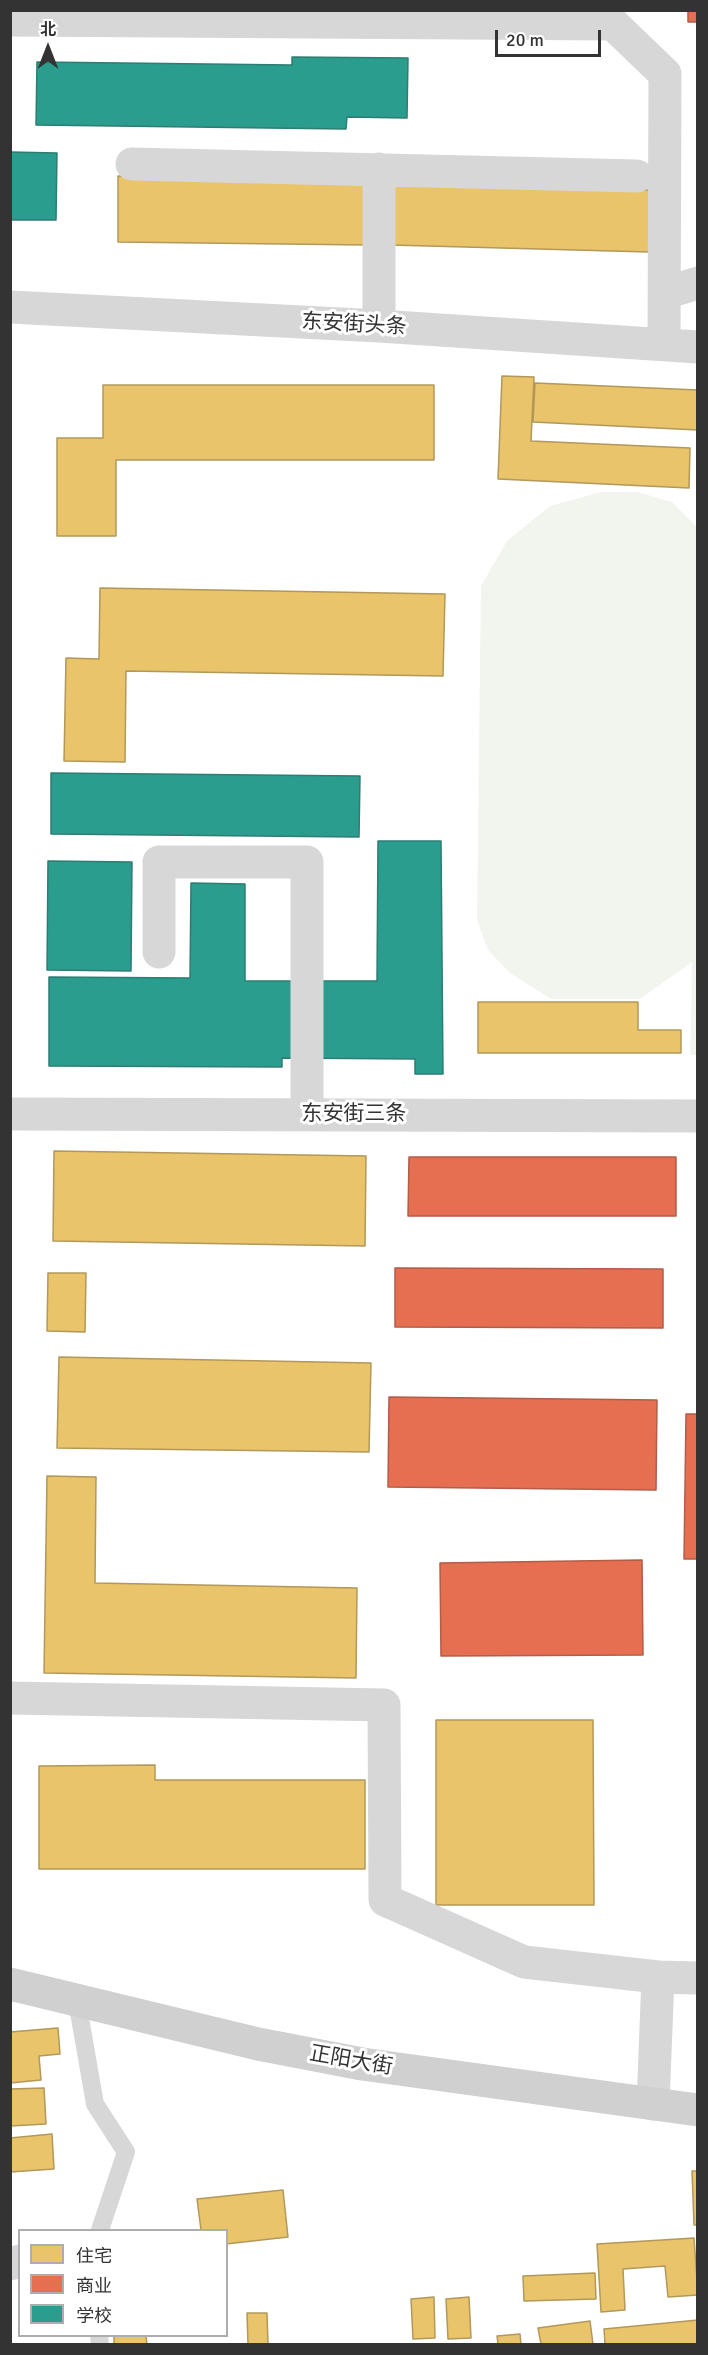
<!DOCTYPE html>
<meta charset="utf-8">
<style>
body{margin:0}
#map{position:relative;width:708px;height:2355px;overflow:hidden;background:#fff;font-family:Signika,"Noto Sans SC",sans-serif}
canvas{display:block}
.frame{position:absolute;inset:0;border:12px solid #333;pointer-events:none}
.legend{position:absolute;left:18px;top:2229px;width:210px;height:108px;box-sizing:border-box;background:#fff;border:2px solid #adadad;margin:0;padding:8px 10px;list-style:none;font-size:18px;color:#333}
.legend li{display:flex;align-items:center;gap:12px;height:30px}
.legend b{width:30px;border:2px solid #adadad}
.north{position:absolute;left:18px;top:18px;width:60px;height:60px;-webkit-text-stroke:4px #fff;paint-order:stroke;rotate:0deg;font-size:16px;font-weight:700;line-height:24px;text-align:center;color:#333}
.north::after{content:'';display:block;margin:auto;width:21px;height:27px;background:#333;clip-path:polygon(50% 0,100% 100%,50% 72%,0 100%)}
.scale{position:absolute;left:495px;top:30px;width:106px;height:27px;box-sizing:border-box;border:3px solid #333;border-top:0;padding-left:8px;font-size:18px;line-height:21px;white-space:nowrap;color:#333;-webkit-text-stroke:4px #fff;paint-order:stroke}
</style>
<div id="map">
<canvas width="708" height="2355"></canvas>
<div class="frame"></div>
<ul class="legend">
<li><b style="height:16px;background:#e9c46a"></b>住宅</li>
<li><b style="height:16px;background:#e76f51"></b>商业</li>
<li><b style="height:16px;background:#2a9d8f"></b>学校</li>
</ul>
<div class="north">北</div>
<div class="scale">20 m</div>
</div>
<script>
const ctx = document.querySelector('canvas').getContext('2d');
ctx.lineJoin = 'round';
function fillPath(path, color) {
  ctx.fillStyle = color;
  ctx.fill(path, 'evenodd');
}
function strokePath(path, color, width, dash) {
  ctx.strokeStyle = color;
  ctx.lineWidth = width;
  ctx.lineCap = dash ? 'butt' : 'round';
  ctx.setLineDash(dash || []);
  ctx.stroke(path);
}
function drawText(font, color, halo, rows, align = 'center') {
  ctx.font = font + ' Signika,"Noto Sans SC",sans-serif';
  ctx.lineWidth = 6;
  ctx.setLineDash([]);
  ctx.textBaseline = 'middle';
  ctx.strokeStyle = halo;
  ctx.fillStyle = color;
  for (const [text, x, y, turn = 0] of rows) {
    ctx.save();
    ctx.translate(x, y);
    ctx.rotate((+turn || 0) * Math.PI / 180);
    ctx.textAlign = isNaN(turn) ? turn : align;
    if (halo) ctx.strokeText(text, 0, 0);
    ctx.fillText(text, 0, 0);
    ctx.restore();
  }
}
fillPath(new Path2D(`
 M 697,443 L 698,443 L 697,1055 L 690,1055 L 692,962 L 640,999 L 551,999 L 510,973 L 488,950 L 477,920 L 481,586 L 507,541 L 550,506 L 601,492 L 638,492 L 672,502 L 697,527 Z`), '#f1f5ed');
const homes = new Path2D(`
 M 118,176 L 367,179 L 366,245 L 118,242 Z
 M 393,183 L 650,190 L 649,252 L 391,245 Z
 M 502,376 L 534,377 L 531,441 L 690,448 L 689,488 L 498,479 Z
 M 535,383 L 698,390 L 698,430 L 533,422 Z
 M 103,385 L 434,385 L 434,460 L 116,460 L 116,536 L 57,536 L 57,438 L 103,438 Z
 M 100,588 L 445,594 L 443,676 L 126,671 L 125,762 L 64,761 L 66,658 L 99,659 Z
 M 478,1002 L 638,1002 L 638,1030 L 681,1030 L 681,1053 L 478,1053 Z
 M 54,1151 L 366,1156 L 365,1246 L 53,1241 Z
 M 48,1273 L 86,1273 L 85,1332 L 47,1331 Z
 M 59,1357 L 371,1363 L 369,1452 L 57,1448 Z
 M 47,1476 L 96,1477 L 95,1583 L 357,1588 L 356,1678 L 44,1673 Z
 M 436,1720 L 593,1720 L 594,1905 L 436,1905 Z
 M 155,1765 L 155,1780 L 365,1780 L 365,1869 L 39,1869 L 39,1766 Z
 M 58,2028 L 60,2054 L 39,2056 L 41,2080 L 10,2083 L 10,2032 Z
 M 44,2088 L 46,2124 L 10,2126 L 10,2089 Z
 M 52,2134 L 54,2169 L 10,2172 L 10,2138 Z
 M 692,2171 L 698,2171 L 698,2225 L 694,2225 Z
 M 283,2190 L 288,2237 L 226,2244 L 226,2230 L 201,2230 L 197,2199 Z
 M 694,2238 L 698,2295 L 668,2297 L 665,2266 L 623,2269 L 625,2310 L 601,2312 L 597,2244 Z
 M 595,2273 L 596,2299 L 524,2301 L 523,2276 Z
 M 434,2297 L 435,2338 L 413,2339 L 411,2299 Z
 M 469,2297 L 471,2338 L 448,2339 L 446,2299 Z
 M 247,2313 L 267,2313 L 268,2344 L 248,2344 Z
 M 698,2320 L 698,2344 L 605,2344 L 604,2329 Z
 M 590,2321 L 593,2344 L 541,2344 L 538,2328 Z
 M 520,2334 L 521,2344 L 498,2344 L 497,2336 Z
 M 114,2336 L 146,2336 L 147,2344 L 114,2344 Z`);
fillPath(homes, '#e9c46a');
strokePath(homes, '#b2985a', 1.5);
const shops = new Path2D(`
 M 688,10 L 698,10 L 698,22 L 688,22 Z
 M 409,1157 L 676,1157 L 676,1216 L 408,1216 Z
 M 395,1268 L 663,1269 L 663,1328 L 395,1327 Z
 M 389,1397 L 657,1400 L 656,1490 L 388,1487 Z
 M 686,1414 L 698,1414 L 698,1559 L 684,1559 Z
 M 642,1560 L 643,1655 L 441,1656 L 440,1563 Z`);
fillPath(shops, '#e76f51');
strokePath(shops, '#b15d48', 1.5);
const schools = new Path2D(`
 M 292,57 L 408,58 L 407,118 L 347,117 L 346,129 L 36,125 L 37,62 L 292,65 Z
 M 10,152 L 57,153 L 56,220 L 10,220 Z
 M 51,773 L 360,776 L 359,837 L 51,834 Z
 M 378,841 L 441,841 L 443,1074 L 415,1074 L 415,1059 L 282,1058 L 282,1067 L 49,1066 L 49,977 L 190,978 L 191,883 L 245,884 L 245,981 L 377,981 Z
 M 48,861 L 132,862 L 131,971 L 47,970 Z`);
fillPath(schools, '#2a9d8f');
strokePath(schools, '#2d7d73', 1.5);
strokePath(new Path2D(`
 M 77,2001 L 95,2104 L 126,2152 L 100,2230
 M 99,2336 L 100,2344`), '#d7d7d7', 18);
strokePath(new Path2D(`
 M 10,20 L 613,24 L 665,74 L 664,344
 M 132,164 L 637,176
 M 379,169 L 379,326
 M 665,293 L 698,283
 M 10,307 L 379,326 L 698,347
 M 159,952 L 159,862 L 307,862 L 307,1113
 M 10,1114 L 698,1116
 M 10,1698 L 384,1705 L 385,1900 L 524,1962 L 658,1977
 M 653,2104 L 658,1977 L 698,1978
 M 10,2264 L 20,2261`), '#d7d7d7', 33);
strokePath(new Path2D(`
 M 10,1984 L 258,2044 L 362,2064 L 698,2110`), '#d0d0d0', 33);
drawText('21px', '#333', '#fff', [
 ["东安街头条",354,325,3],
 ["东安街三条",354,1114],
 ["正阳大街",351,2061,10]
]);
</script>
